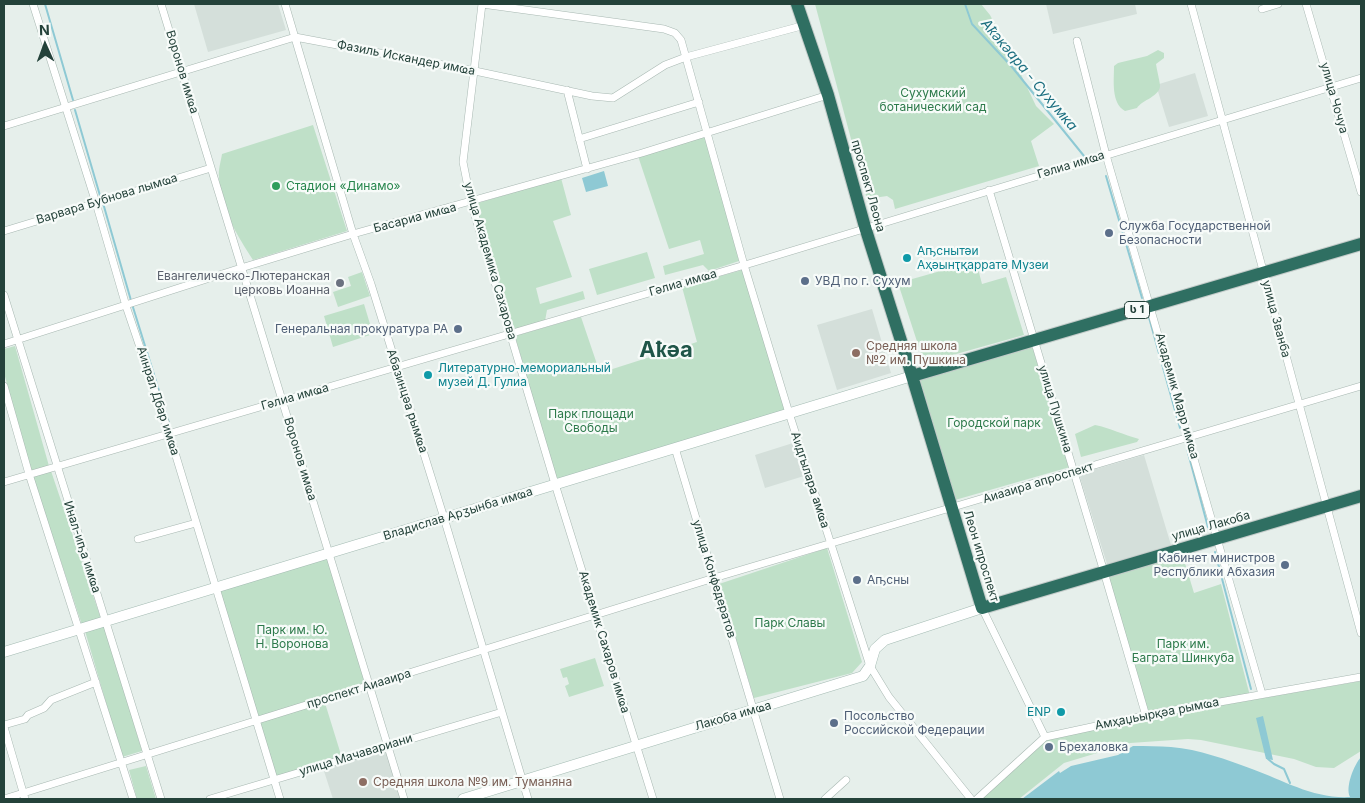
<!DOCTYPE html>
<meta charset="utf-8">
<style>
body{margin:0}
#map{position:relative;width:1365px;height:803px;overflow:hidden;background:#e6efeb;font-family:Inter,sans-serif}
canvas{display:block}
.frame{position:absolute;inset:0;border:5px solid #24423a;pointer-events:none}
.north{position:absolute;left:20px;top:20px;width:50px;height:50px;-webkit-text-stroke:4px #f7fbf9;paint-order:stroke;rotate:358deg;font-size:14px;font-weight:700;line-height:20px;text-align:center;color:#24423a}
.north::after{content:'';display:block;margin:auto;width:18px;height:22px;background:#24423a;clip-path:polygon(50% 0,100% 100%,50% 72%,0 100%)}
</style>
<div id="map">
<canvas width="1365" height="803"></canvas>
<div class="frame"></div>
<div class="north">N</div>
</div>
<script>
const g = document.querySelector('canvas').getContext('2d');
g.lineJoin = 'round';
function fillPath(path, color) { g.fillStyle = color; g.fill(path, 'evenodd'); }
function strokePath(path, color, width, dash) { g.strokeStyle = color; g.lineWidth = width; g.lineCap = dash ? 'butt' : 'round'; g.setLineDash(dash || []); g.stroke(path); }
function drawText(font, color, halo, rows, align = 'center') {
  g.font = font + ' Inter,"Noto Sans Georgian",sans-serif'; g.lineWidth = 4.5; g.setLineDash([]); g.textBaseline = 'middle'; g.strokeStyle = halo; g.fillStyle = color; for (const [text, x, y, turn = 0] of rows) {
    g.save(); g.translate(x, y); g.rotate((+turn || 0) * Math.PI / 180); g.textAlign = isNaN(turn) ? turn : align; if (halo) g.strokeText(text, 0, 0); g.fillText(text, 0, 0); g.restore();
  }
}
fillPath(new Path2D(`
 M 194,4 L 222,4 L 223,5 L 278,4 L 286,30 L 208,52 Z
 M 1046,4 L 1135,4 L 1137,14 L 1053,34 Z
 M 1195,73 L 1208,116 L 1169,127 L 1156,85 Z
 M 872,309 L 891,373 L 837,390 L 817,325 Z
 M 793,443 L 804,476 L 765,488 L 755,455 Z
 M 1144,455 L 1171,545 L 1107,564 L 1079,474 Z
 M 387,746 L 404,799 L 333,799 L 322,765 Z`), '#d4dfda');
fillPath(new Path2D(`
 M 815,4 L 981,4 L 990,15 L 1016,64 L 1036,106 L 1054,124 L 1031,141 L 1039,166 L 895,209 L 893,200 L 887,196 L 867,199 Z
 M 1158,50 L 1164,53 L 1164,58 L 1156,64 C 1157,71 1159,78 1160,85 C 1161,96 1142,100 1137,108 L 1125,111 C 1111,103 1114,81 1114,66 L 1118,63 L 1147,56 Z
 M 313,125 L 347,231 L 253,260 C 237,235 220,208 219,177 C 218,170 221,161 222,154 Z
 M 706,134 L 739,261 L 709,271 L 703,265 L 665,275 L 663,266 L 704,254 L 700,240 L 669,249 L 638,156 Z
 M 561,178 L 571,215 L 553,221 L 572,277 L 536,288 L 540,304 L 583,291 L 585,299 L 547,310 L 545,321 L 514,330 L 475,204 Z
 M 647,252 L 655,278 L 597,295 L 589,269 Z
 M 976,261 L 982,284 L 1006,277 L 1024,335 L 924,363 L 898,283 Z
 M 742,270 L 786,412 L 557,482 L 515,336 L 581,317 L 600,373 L 697,342 L 682,287 Z
 M 362,272 L 370,296 L 338,307 L 333,292 L 351,286 L 348,277 Z
 M 364,304 L 373,334 L 333,347 L 324,316 Z
 M 15,346 L 49,466 L 31,471 L 4,373 L 4,349 Z
 M 1032,346 L 1070,467 L 955,500 L 918,380 Z
 M 1095,425 C 1111,428 1123,435 1139,439 L 1137,442 L 1081,457 L 1075,434 Z
 M 51,471 L 101,619 L 82,625 L 33,477 Z
 M 827,548 L 862,662 L 852,673 L 754,698 L 719,584 Z
 M 1181,550 L 1194,593 L 1221,584 L 1250,696 L 1146,716 L 1104,572 Z
 M 328,553 L 369,686 L 256,721 L 215,588 Z
 M 105,625 L 142,751 L 122,757 L 85,631 Z
 M 595,658 L 604,686 L 569,697 L 565,686 L 569,684 L 567,677 L 563,678 L 560,669 Z
 M 1361,681 L 1361,751 L 1334,768 L 1316,767 L 1294,759 L 1201,740 L 1188,739 L 1130,743 L 1064,763 L 1019,799 L 980,799 L 1051,735 Z
 M 325,703 L 342,758 L 276,777 L 260,722 Z
 M 146,766 L 156,799 L 137,799 L 129,770 Z`), '#bfe0c8');
fillPath(new Path2D(`
 M 604,171 L 608,186 L 586,192 L 582,178 Z
 M 1263,716 L 1273,760 L 1266,759 L 1256,718 Z
 M 1133,746 C 1146,746 1159,746 1171,747 C 1199,749 1227,760 1252,769 C 1285,781 1314,799 1350,797 C 1345,787 1354,765 1361,757 L 1361,799 L 1022,799 L 1059,771 L 1060,773 L 1071,766 L 1118,755 Z`), '#8ec9d4');
strokePath(new Path2D(`
 M 45,4 L 73,100
 M 965,4 L 972,24 L 1012,67 L 1084,156
 M 75,110 L 101,199
 M 1106,176 L 1142,298
 M 103,203 L 132,304 L 170,426
 M 1148,314 L 1180,428
 M 1187,449 L 1209,531
 M 1215,552 L 1251,689
 M 1268,759 L 1274,764 L 1284,769 L 1290,783`), '#8ec9d4', 2);
const street = new Path2D(`
 M 33,4 L 96,203 L 126,306 L 169,433 L 280,799
 M 161,4 L 404,799
 M 285,4 L 353,234 L 371,284 L 444,518 L 528,799
 M 482,4 L 664,29 L 675,33 L 681,40 L 744,265 L 789,413 L 870,666 L 889,697 L 971,799
 M 482,4 L 463,162 L 471,202 L 555,484 L 653,799
 M 1191,4 L 1361,633
 M 1306,4 L 1361,192
 M 1262,9 L 1278,4
 M 1077,41 L 1106,155 L 1262,694
 M 567,90 L 587,169
 M 4,126 L 295,37 L 475,71 L 592,96 L 613,98 L 665,65 L 686,57 L 805,25
 M 579,139 L 699,102
 M 989,190 L 1104,572 L 1146,716
 M 4,231 L 211,168
 M 4,295 L 161,799
 M 4,344 L 241,268 L 353,234 L 642,153 L 828,95
 M 4,386 L 29,474 L 133,799
 M 675,448 L 780,799
 M 4,482 L 755,262 L 1361,78
 M 138,539 L 196,523
 M 982,608 L 1045,737
 M 4,725 L 25,719 L 28,715 L 44,708 L 51,700 L 96,682
 M 4,727 L 25,799
 M 4,799 L 714,578 L 1361,386
 M 210,799 L 502,712
 M 825,799 L 846,780
 M 977,799 L 1045,737 L 1152,714 L 1361,677`);
const secondary = new Path2D(`
 M 4,652 L 912,376
 M 463,799 L 863,676 L 870,666 L 875,649 L 885,640 L 982,608`);
const highway = new Path2D(`
 M 797,4 L 828,95 L 865,227 L 909,366 L 982,608 L 1361,496
 M 912,376 L 1361,244`);
strokePath(street, '#a8b8b2', 8);
strokePath(secondary, '#a4bbb3', 11);
strokePath(highway, '#c2cac8', 14);
strokePath(street, '#fff', 7);
strokePath(secondary, '#fff', 10);
strokePath(highway, '#2f6f62', 12);
for (const [x, y, r, color] of [
 [276,186,5,"#2e9e5b"],
 [1109,233,5,"#5c6f8a"],
 [907,258,5,"#0f9aa8"],
 [805,281,5,"#5c6f8a"],
 [340,283,5,"#6b7280"],
 [458,329,5,"#5c6f8a"],
 [856,353,5,"#8d6e63"],
 [428,375,5,"#0f9aa8"],
 [1285,565,5,"#5c6f8a"],
 [857,580,5,"#5c6f8a"],
 [1061,712,5,"#0f9aa8"],
 [834,723,5,"#5c6f8a"],
 [1049,747,5,"#5c6f8a"],
 [363,782,5,"#8d6e63"]
]) { const dot = new Path2D(); dot.arc(x, y, r, 0, 2 * Math.PI); g.fillStyle = color; g.fill(dot); strokePath(dot, '#f7fbf9', 2); }
for (const [x, y, w] of [
 [1137,310,25]
]) { const box = new Path2D(); box.roundRect(x - w / 2, y - 8.5, w, 17, 4); g.fillStyle = '#f7fbf9'; g.fill(box); strokePath(box, '#24423a', 1); }
drawText('bold 11px', '#24423a', null, [
 ["ს 1",1137,310]
]);
drawText('12px', '#24423a', '#f7fbf9', [
 ["Фазиль Искандер имҩа",406,58,11],
 ["Воронов имҩа",182,72,73],
 ["улица Чочуа",1334,98,74],
 ["Гәлиа имҩа",1071,165,-17],
 ["проспект Леона",868,186,74],
 ["Варвара Бубнова лымҩа",107,199,-17],
 ["Басариа имҩа",415,218,-15],
 ["улица Академика Сахарова",490,261,74],
 ["Гәлиа имҩа",683,283,-16],
 ["улица Званба",1276,319,75],
 ["Академик Марр имҩа",1177,396,74],
 ["Гәлиа имҩа",295,397,-16],
 ["Аинрал Дбар имҩа",158,401,72],
 ["Абазинцәа рымҩа",407,401,72],
 ["улица Пушкина",1055,409,73],
 ["Воронов имҩа",300,459,73],
 ["Аидгылара амҩа",810,480,72],
 ["Аиааира апроспект",1038,483,-17],
 ["Владислав Арӡынба имҩа",458,514,-17],
 ["улица Лакоба",1211,526,-16],
 ["Инал-иҧа имҩа",82,547,72],
 ["Леон ипроспект",981,556,73],
 ["улица Конфедератов",714,579,73],
 ["Академик Сахаров имҩа",604,642,73],
 ["проспект Аиааира",359,689,-17],
 ["Амҳаџьырқәа рымҩа",1157,714,-11],
 ["Лакоба имҩа",733,716,-16],
 ["улица Мачавариани",356,755,-17]
]);
drawText('12px', '#2d7a4b', '#f7fbf9', [
 ["Сухумский",933,93],
 ["ботанический сад",933,107],
 ["Парк площади",591,414],
 ["Свободы",591,428],
 ["Городской парк",994,423],
 ["Парк Славы",790,623],
 ["Парк им. Ю.",292,630],
 ["Н. Воронова",292,644],
 ["Парк им.",1183,644],
 ["Баграта Шинкуба",1183,658]
]);
drawText('12px', '#27864d', '#f7fbf9', [
 ["Cтадион «Динамо»",286,186]
], 'left');
drawText('12px', '#4e5e75', '#f7fbf9', [
 ["Служба Государственной",1119,226],
 ["Безопасности",1119,240],
 ["УВД по г. Сухум",815,281],
 ["Генеральная прокуратура РА",448,329,"right"],
 ["Кабинет министров",1275,558,"right"],
 ["Республики Абхазия",1275,572,"right"],
 ["Аҧсны",867,580],
 ["Посольство",844,716],
 ["Российской Федерации",844,730],
 ["Брехаловка",1059,747]
], 'left');
drawText('12px', '#0d838f', '#f7fbf9', [
 ["Аҧснытәи",917,251],
 ["Аҳәынҭқарратә Музеи",917,265],
 ["Литературно-мемориальный",438,368],
 ["музей Д. Гулиа",438,382],
 ["ENP",1051,712,"right"]
], 'left');
drawText('12px', '#5b616d', '#f7fbf9', [
 ["Евангелическо-Лютеранская",330,276],
 ["церковь Иоанна",330,290]
], 'right');
drawText('12px', '#785e54', '#f7fbf9', [
 ["Средняя школа",866,346],
 ["№2 им. Пушкина",866,360],
 ["Средняя школа №9 им. Туманяна",373,782]
], 'left');
drawText('italic 14px', '#1c6f80', '#f7fbf9', [
 ["Аҟәкәара - Сухумка",1029,75,50]
]);
drawText('bold 22px', '#1f5548', '#f7fbf9', [
 ["Аҟəа",666,350]
]);
</script>
